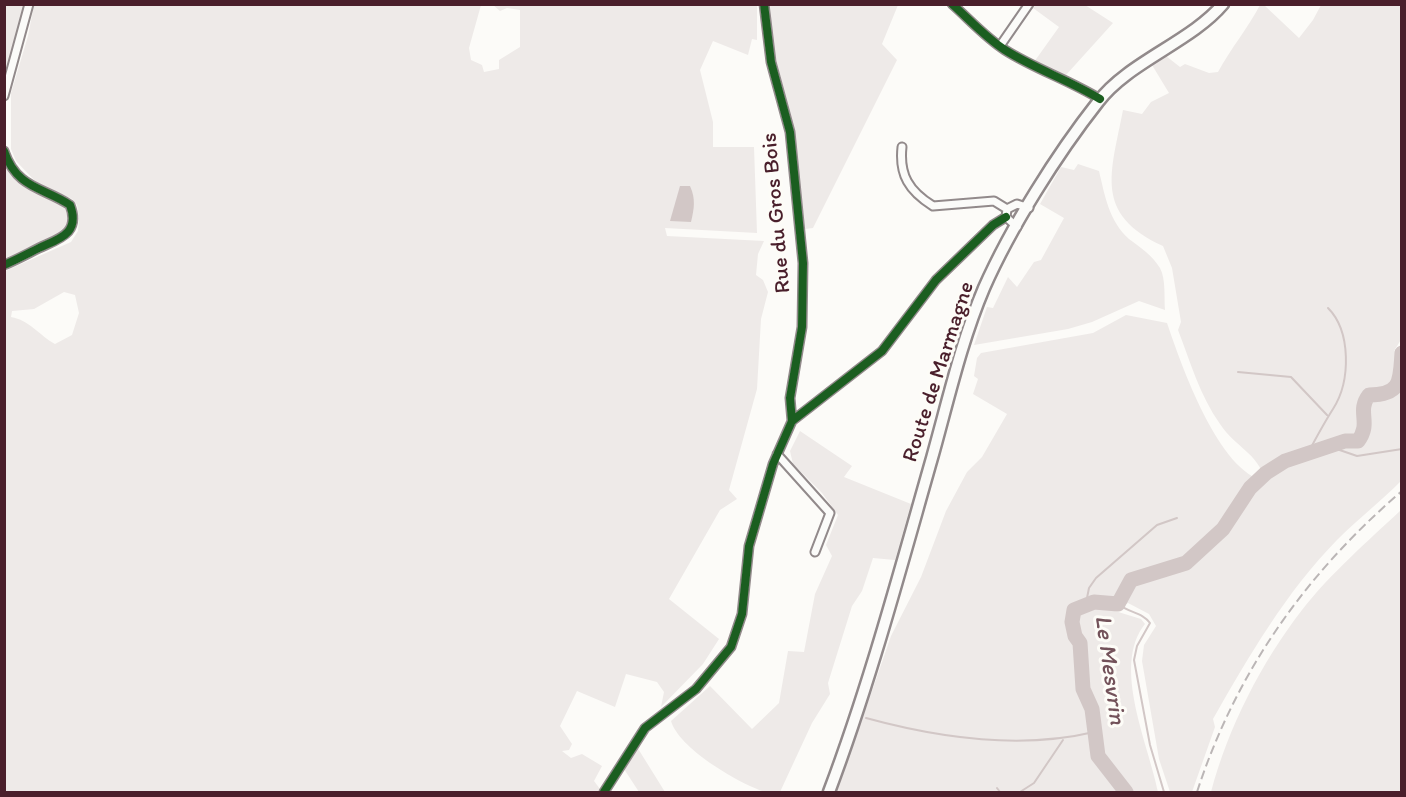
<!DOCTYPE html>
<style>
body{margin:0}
#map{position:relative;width:1406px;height:797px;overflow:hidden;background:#fcfbf8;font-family:Itim,sans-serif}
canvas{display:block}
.frame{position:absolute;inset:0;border:6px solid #4a1f2b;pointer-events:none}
</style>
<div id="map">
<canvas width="1406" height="797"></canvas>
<div class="frame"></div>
</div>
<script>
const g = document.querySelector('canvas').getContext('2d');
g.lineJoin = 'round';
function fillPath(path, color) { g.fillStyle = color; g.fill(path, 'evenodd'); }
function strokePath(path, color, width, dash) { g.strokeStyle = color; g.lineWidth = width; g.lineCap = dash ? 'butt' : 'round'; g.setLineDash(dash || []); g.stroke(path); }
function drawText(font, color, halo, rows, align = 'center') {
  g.font = font + ' Itim,sans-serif'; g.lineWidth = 6; g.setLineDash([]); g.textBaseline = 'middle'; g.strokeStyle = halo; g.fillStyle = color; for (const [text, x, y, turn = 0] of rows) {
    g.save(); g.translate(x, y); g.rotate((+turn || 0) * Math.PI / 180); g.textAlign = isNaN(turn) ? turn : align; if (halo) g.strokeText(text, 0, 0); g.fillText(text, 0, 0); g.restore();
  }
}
fillPath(new Path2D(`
 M 5,5 L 23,5 L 19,33 L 5,77 Z
 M 34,5 L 481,5 L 469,48 L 471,60 L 482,65 L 484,72 L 499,69 L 499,60 L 520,47 L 520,10 L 507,8 L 500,11 L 493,5 L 757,5 L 757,40 L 752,39 L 748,55 L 713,41 L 700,70 L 713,122 L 713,147 L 754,147 L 757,233 L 665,228 L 667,236 L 764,241 L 758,254 L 756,275 L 763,280 L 768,292 L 761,319 L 757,389 L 729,490 L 737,499 L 720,510 L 669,599 L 719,639 L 703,664 L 661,707 L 664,692 L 657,682 L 626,674 L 615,707 L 577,691 L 560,726 L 572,744 L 569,750 L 562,751 L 571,758 L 582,754 L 602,766 L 594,781 L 600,789 L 598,792 L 5,792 L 5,271 L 71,242 L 78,231 L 79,218 L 77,205 L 72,199 L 36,182 L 16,161 L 11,149 L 11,93 L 28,36 ZM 64,292 L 75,295 L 79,313 L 72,335 L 55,344 C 39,335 29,320 11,317 L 12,311 L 34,309 Z
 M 770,5 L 898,5 L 882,44 L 897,60 L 813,228 L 805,229 L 794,130 L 772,43 Z
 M 1035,5 L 1085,5 L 1113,23 L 1066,75 L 1034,62 L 1059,27 L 1033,8 Z
 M 1260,5 L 1264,5 L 1299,38 L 1313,20 L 1321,5 L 1401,5 L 1402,338 L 1394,351 L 1401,354 L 1401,481 C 1381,501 1358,519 1337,540 C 1286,592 1249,656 1213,719 L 1215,727 L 1192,792 L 1170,792 L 1159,759 L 1142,661 L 1144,645 L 1156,626 L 1149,614 L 1128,603 L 1115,611 L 1141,619 L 1145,624 C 1111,666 1149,745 1158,792 L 837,792 L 891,636 L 921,577 L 946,511 L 967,472 L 982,457 L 1007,414 L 973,394 L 978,379 L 974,376 L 977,358 L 981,353 L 1093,333 L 1126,315 L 1167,323 C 1181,364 1219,474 1266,481 C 1256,451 1237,449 1220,424 C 1200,396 1190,361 1178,330 L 1181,322 L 1172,268 L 1163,246 C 1093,214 1111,173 1123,110 L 1142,114 L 1151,102 L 1169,93 L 1152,65 L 1166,56 L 1180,67 L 1185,64 L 1209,73 L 1218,72 C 1231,48 1248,28 1260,5 Z
 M 5,163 L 26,186 L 69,208 L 71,216 L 65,232 L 5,261 Z
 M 1078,164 L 1099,171 C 1105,196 1109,221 1129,239 C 1141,248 1152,255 1160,268 C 1166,279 1164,298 1165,310 L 1139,301 L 1092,322 L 1068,329 L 974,345 L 987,307 L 993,308 L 1008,277 L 1017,287 L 1034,262 L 1041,260 L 1064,218 L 1040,204 L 1061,167 L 1074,170 Z
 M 800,431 L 852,466 L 844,477 L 911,504 L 895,560 L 873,558 L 862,591 L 852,606 L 828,683 L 830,694 L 812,723 L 780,792 C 774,793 767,794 762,791 C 735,781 679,748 671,721 L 710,686 L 752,729 L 779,703 L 788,651 L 804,652 L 815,594 L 832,556 L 826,545 L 838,515 L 822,493 L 793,464 L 790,451 Z
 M 1401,510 L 1401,792 L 1211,792 C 1228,728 1261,663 1302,610 C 1329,575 1369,540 1401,510 Z
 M 637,747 L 665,792 L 639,792 L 624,769 Z`), '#eeeae8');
fillPath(new Path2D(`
 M 680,186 L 690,186 C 696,199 694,209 691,222 L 670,221 Z`), '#d2c7c6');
strokePath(new Path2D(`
 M 1238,372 L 1291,377 L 1327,415
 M 1328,446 L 1357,456 L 1402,449
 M 1308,453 C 1316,438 1324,423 1333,409 C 1351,381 1351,331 1328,308
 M 1086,603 L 1089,588 L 1096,578 L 1157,525 L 1177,518
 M 1118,604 C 1129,613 1142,612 1150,623 L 1137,646 L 1134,660 L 1150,745 L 1164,792
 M 866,718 C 939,738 1019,750 1094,732
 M 997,788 L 1000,792
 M 1020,792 L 1034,783 L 1063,740`), '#d2c7c6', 2);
strokePath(new Path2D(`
 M 1126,792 L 1098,756 L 1092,709 L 1083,689 L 1080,643 L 1075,636 L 1072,622 L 1074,610 L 1094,602 L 1118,604 L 1131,580 L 1186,563 L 1223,529 L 1250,488 L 1266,473 L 1285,461 L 1345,441 L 1358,441 C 1372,422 1356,412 1369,395 C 1402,395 1400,380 1402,353`), '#d2c7c6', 15);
const street = new Path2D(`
 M 764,4 L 771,62 L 790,132 L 803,263 L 802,327 L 790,398 L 792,421
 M 952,4 C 969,19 986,38 1005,50 C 1035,69 1069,80 1100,99
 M 1000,46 L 1029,4
 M 4,96 L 29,4
 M 902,147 C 899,175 909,191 933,206 L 994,201 L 1007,209
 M 4,151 C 17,189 43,187 70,205 C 81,234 58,239 39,248 C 27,254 16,260 4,265
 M 1017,227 L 1006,217 L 1007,209 L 1017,204 L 1029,208
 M 777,454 L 830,513 L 815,552
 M 604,792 L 645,728 L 696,689 L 731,647 L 742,614 L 749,546 L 773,464 L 792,421 L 882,351 L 936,280 L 993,225 L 1006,217`);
const secondary = new Path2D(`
 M 829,792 C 870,683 900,570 932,458 C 948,401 961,342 984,288 C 1011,227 1057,154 1098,102 C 1128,62 1191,42 1223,4`);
strokePath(street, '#928a8b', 11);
strokePath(secondary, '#928a8b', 15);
strokePath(street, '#fbfbf9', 7);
strokePath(secondary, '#fbfbf9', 10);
strokePath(new Path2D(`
 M 1197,792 C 1236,672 1306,573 1402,491`), '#bbb6b6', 2, [9, 4.5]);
strokePath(new Path2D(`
 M 764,4 L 771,62 L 790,132 L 803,263 L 802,327 L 790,398 L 792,421
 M 952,4 C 969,19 986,38 1005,50 C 1035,69 1069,80 1100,99
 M 4,151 C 17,189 43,187 70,205 C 81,234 58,239 39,248 C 27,254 16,260 4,265
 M 604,792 L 645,728 L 696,689 L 731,647 L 742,614 L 749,546 L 773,464 L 792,421 L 882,351 L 936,280 L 993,225 L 1006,217`), '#1b5e20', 8);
drawText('22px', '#4a1f2b', '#fdfcf7', [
 ["Rue du Gros Bois",777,213,-95],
 ["Route de Marmagne",939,372,-72]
]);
drawText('italic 24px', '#73525a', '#fdfcf7', [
 ["Le Mesvrin",1109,670,82]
]);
</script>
